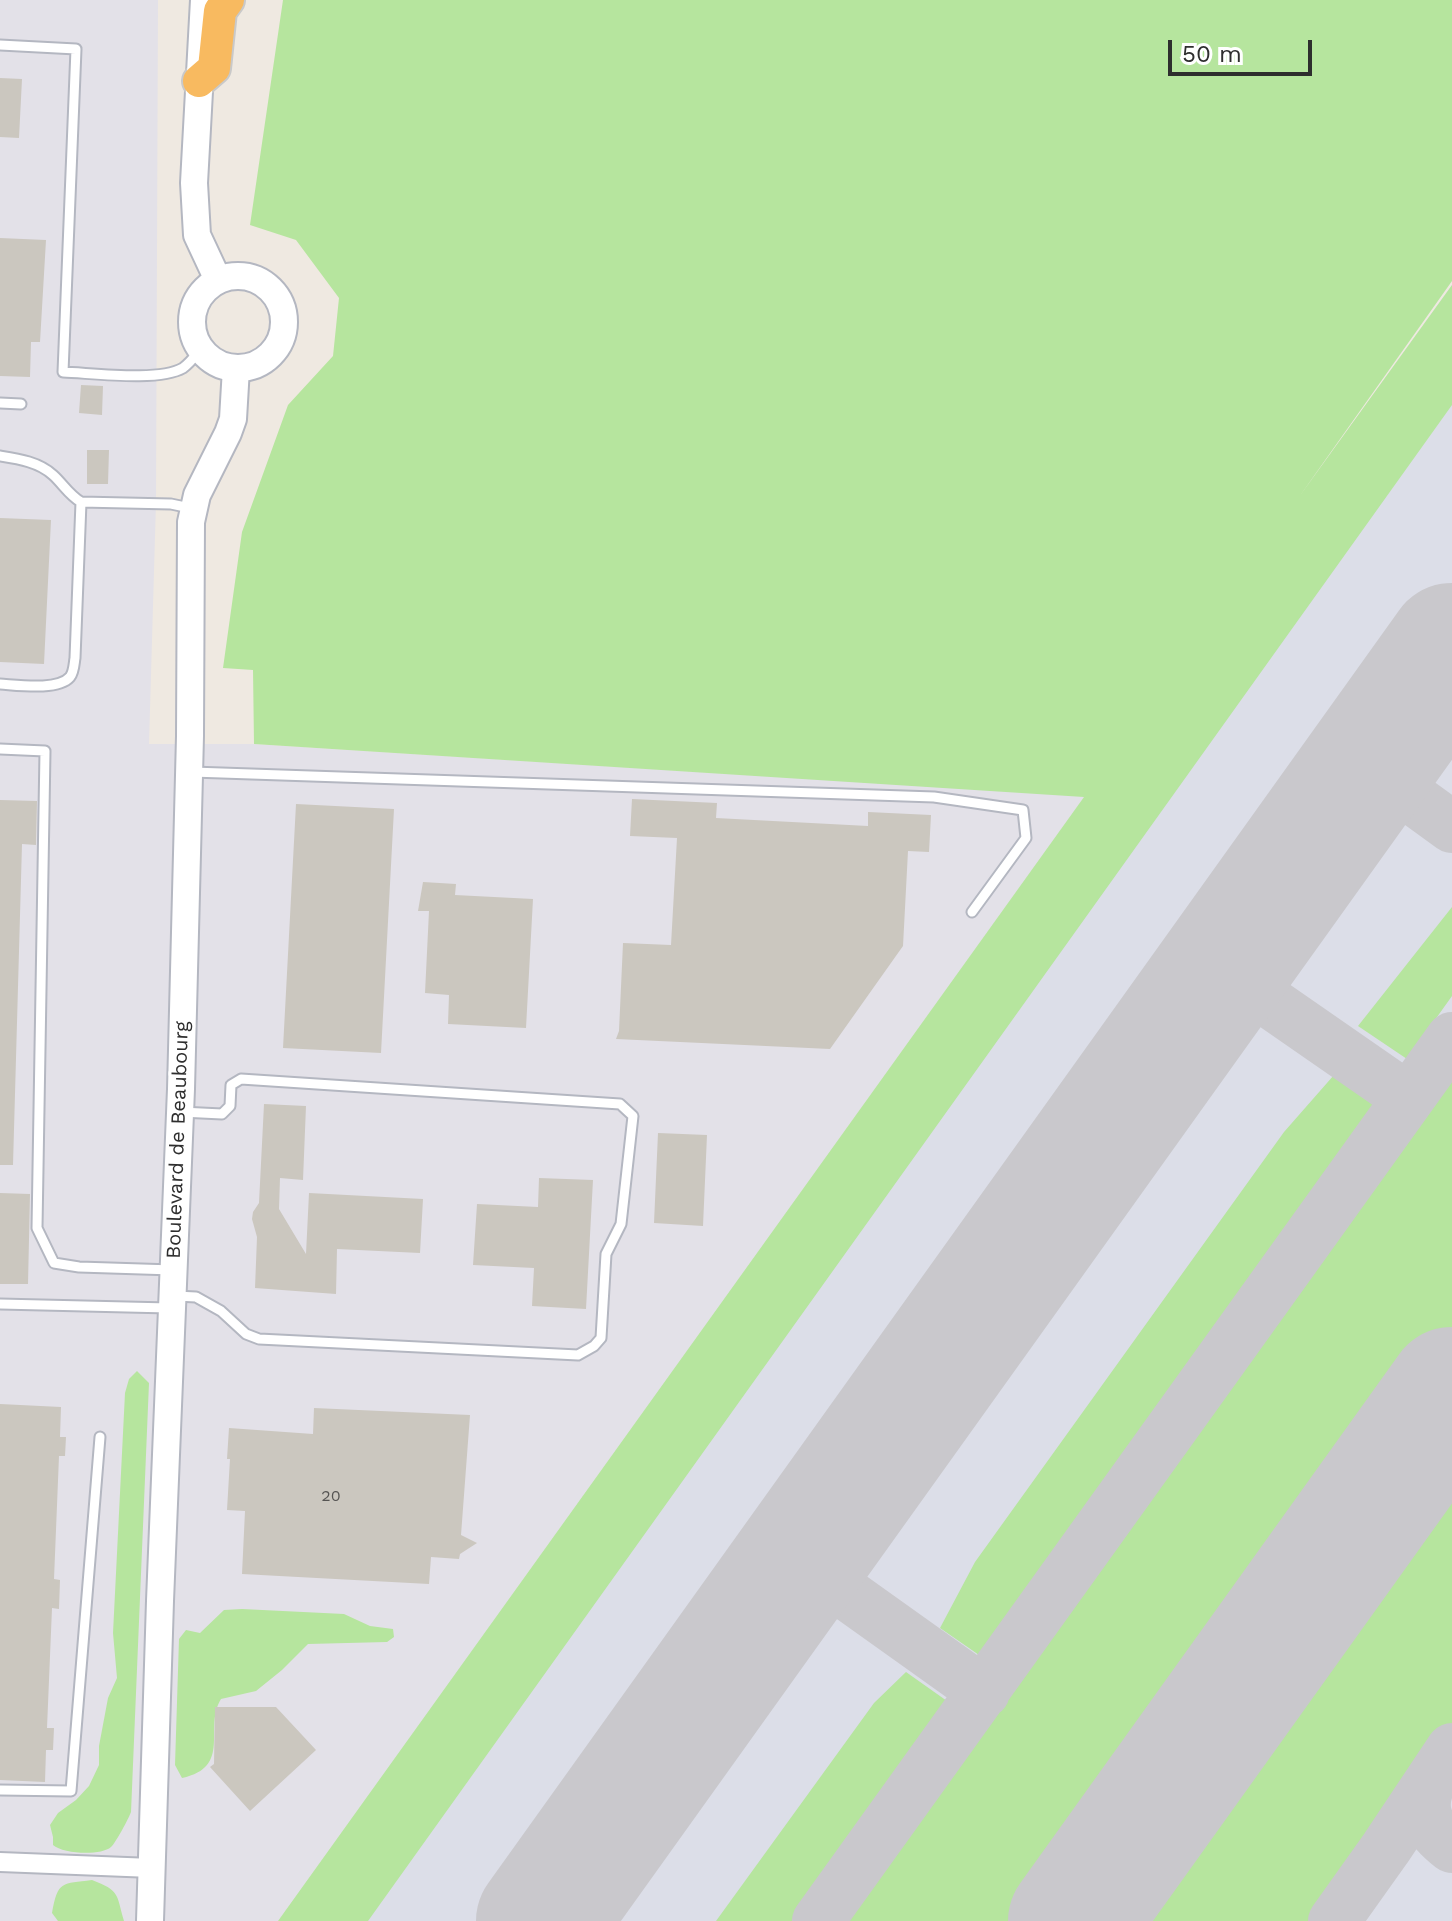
<!DOCTYPE html>
<style>
body{margin:0}
#map{position:relative;width:1452px;height:1921px;overflow:hidden;background:#efe9e1;font-family:"Work Sans",sans-serif}
canvas{display:block}
.scale{position:absolute;left:1168px;top:40px;width:144px;height:36px;box-sizing:border-box;border:4px solid #2e2e2e;border-top:0;padding-left:10px;font-size:24px;line-height:28px;white-space:nowrap;color:#2e2e2e;-webkit-text-stroke:6px #fff;paint-order:stroke}
</style>
<div id="map">
<canvas width="1452" height="1921"></canvas>
<div class="scale">50 m</div>
</div>
<script>
const g = document.querySelector('canvas').getContext('2d');
g.lineJoin = 'round';
function fillPath(path, color) { g.fillStyle = color; g.fill(path, 'evenodd'); }
function strokePath(path, color, width, dash) { g.strokeStyle = color; g.lineWidth = width; g.lineCap = dash ? 'butt' : 'round'; g.setLineDash(dash || []); g.stroke(path); }
function drawText(font, color, halo, rows, align = 'center') {
  g.font = font + ' "Work Sans",sans-serif'; g.lineWidth = 6; g.setLineDash([]); g.textBaseline = 'middle'; g.strokeStyle = halo; g.fillStyle = color; for (const [text, x, y, turn = 0] of rows) {
    g.save(); g.translate(x, y); g.rotate((+turn || 0) * Math.PI / 180); g.textAlign = isNaN(turn) ? turn : align; if (halo) g.strokeText(text, 0, 0); g.fillText(text, 0, 0); g.restore();
  }
}
fillPath(new Path2D(`
 M 0,0 L 158,0 L 156,502 L 149,744 L 254,744 L 1085,796 L 278,1921 L 0,1921 Z`), '#e3e1e8');
fillPath(new Path2D(`
 M 1452,285 L 1452,1921 L 278,1921 L 1085,796 Z`), '#dcdee8');
fillPath(new Path2D(`
 M 283,0 L 1452,0 L 1452,281 L 1299,497 L 1452,285 L 1452,405 L 368,1921 L 278,1921 L 1084,797 L 254,744 L 253,670 L 223,668 L 242,532 L 288,405 L 333,356 L 339,298 L 296,240 L 250,225 Z
 M 1452,907 L 1452,996 L 1407,1059 L 1358,1026 Z
 M 1452,1070 L 1452,1345 L 1040,1921 L 841,1921 Z
 M 1334,1075 L 1376,1103 L 979,1655 L 940,1628 L 975,1562 L 1284,1132 Z
 M 137,1371 L 149,1383 L 131,1812 C 129,1818 115,1844 111,1847 C 101,1856 63,1854 53,1845 L 53,1837 L 50,1825 L 58,1813 L 76,1800 L 89,1786 L 99,1765 L 99,1746 L 108,1698 L 117,1678 L 113,1633 L 125,1393 L 129,1379 Z
 M 1452,1442 L 1452,1729 L 1370,1854 L 1322,1921 L 1109,1921 Z
 M 242,1609 L 344,1614 L 370,1626 L 393,1629 L 394,1637 L 387,1642 L 308,1644 L 282,1670 L 256,1691 L 221,1699 C 203,1727 233,1767 182,1778 L 175,1765 L 179,1639 L 186,1630 L 200,1633 L 224,1610 Z
 M 906,1672 L 947,1701 L 792,1921 L 716,1921 L 874,1703 Z
 M 92,1880 C 120,1891 116,1893 124,1921 L 58,1921 L 52,1913 C 58,1880 62,1884 92,1880 Z`), '#b6e59e');
strokePath(new Path2D(`
 M 1368,766 L 1452,827
 M 1222,969 L 1408,1098
 M 799,1560 L 984,1692
 M 1429,1785 C 1418,1813 1429,1829 1452,1847
 M 818,1921 L 1452,1038
 M 1334,1921 L 1386,1848 L 1452,1749`), '#c9c8cc', 52);
strokePath(new Path2D(`
 M 541,1921 L 1452,648
 M 1073,1921 L 1452,1392`), '#c9c8cc', 130);
fillPath(new Path2D(`
 M 0,78 L 22,79 L 19,138 L 0,137 Z
 M 0,238 L 46,240 L 40,342 L 31,342 L 30,377 L 0,376 Z
 M 81,385 L 103,386 L 102,415 L 79,413 Z
 M 87,450 L 109,450 L 108,484 L 87,484 Z
 M 0,518 L 51,520 L 44,664 L 0,662 Z
 M 632,799 L 717,803 L 716,818 L 868,826 L 868,812 L 931,815 L 929,852 L 908,851 L 903,946 L 830,1049 L 616,1039 L 619,1031 L 623,943 L 671,945 L 677,838 L 630,836 Z
 M 0,800 L 37,801 L 36,845 L 22,844 L 13,1165 L 0,1165 Z
 M 296,804 L 394,809 L 381,1053 L 283,1048 Z
 M 423,882 L 456,884 L 455,895 L 533,899 L 526,1028 L 448,1024 L 449,995 L 425,993 L 429,911 L 418,911 Z
 M 264,1104 L 306,1106 L 303,1180 L 280,1178 L 279,1209 L 306,1254 L 309,1193 L 423,1199 L 420,1253 L 337,1249 L 336,1294 L 255,1288 L 257,1237 L 252,1219 L 253,1212 L 259,1203 Z
 M 658,1133 L 707,1135 L 703,1226 L 654,1223 Z
 M 539,1178 L 593,1180 L 586,1309 L 532,1306 L 534,1268 L 473,1265 L 477,1204 L 538,1207 Z
 M 0,1193 L 30,1194 L 28,1284 L 0,1284 Z
 M 0,1404 L 61,1407 L 60,1437 L 66,1437 L 65,1456 L 59,1456 L 54,1579 L 60,1580 L 59,1609 L 52,1608 L 47,1728 L 54,1728 L 53,1750 L 46,1750 L 45,1782 L 0,1780 Z
 M 314,1408 L 470,1415 L 461,1535 L 477,1543 L 460,1554 L 459,1559 L 431,1557 L 429,1584 L 242,1574 L 245,1511 L 227,1510 L 230,1459 L 227,1459 L 229,1428 L 313,1434 Z
 M 215,1707 L 276,1707 L 316,1750 L 250,1811 L 210,1767 L 214,1764 Z`), '#cbc7bf');
const service = new Path2D(`
 M 0,45 L 76,49 L 63,372 C 92,373 159,382 183,368 C 190,363 196,355 201,349
 M 0,403 L 21,404
 M 0,456 C 19,459 39,462 53,475 C 63,484 69,495 81,502 L 171,504 L 190,508
 M 0,684 C 17,685 58,691 70,677 C 74,672 74,664 75,658 L 81,502
 M 0,749 L 45,751 L 37,1228 L 54,1263 L 79,1267 L 173,1270
 M 192,772 L 934,797 L 1023,810 L 1026,838 L 972,912
 M 176,1296 L 196,1297 L 221,1311 L 246,1334 L 259,1339 L 578,1355 L 594,1346 L 601,1338 L 606,1254 L 621,1224 L 633,1116 L 620,1104 L 241,1079 L 231,1085 L 230,1106 L 222,1114 L 181,1112
 M 0,1304 L 169,1308
 M 0,1790 L 71,1791 L 100,1437`);
const minor = new Path2D(`
 M 0,1862 L 152,1868`);
const secondary = new Path2D(`
 M 204,0 L 194,183 L 197,235 L 218,280
 M192 322a46 46 0 1 1 92 0a46 46 0 1 1-92 0Z
 M 150,1921 L 160,1601 L 181,1089 L 190,736 L 191,522 L 197,495 L 228,433 L 233,419 L 236,368`);
const trunk = new Path2D(`
 M 199,81 L 214,68 L 220,11 L 228,0`);
strokePath(service, '#b4b7c1', 13);
strokePath(minor, '#b4b7c1', 22);
strokePath(secondary, '#b4b7c1', 30);
strokePath(trunk, '#c9c9c9', 36);
strokePath(service, '#fff', 9);
strokePath(minor, '#fff', 18);
strokePath(secondary, '#fff', 26);
strokePath(trunk, '#f8ba60', 32);
drawText('16px', '#555452', null, [
 ["20",331,1496]
]);
drawText('20px', '#2e2e2e', '#fff', [
 ["Boulevard de Beaubourg",178,1140,-88]
]);
</script>
